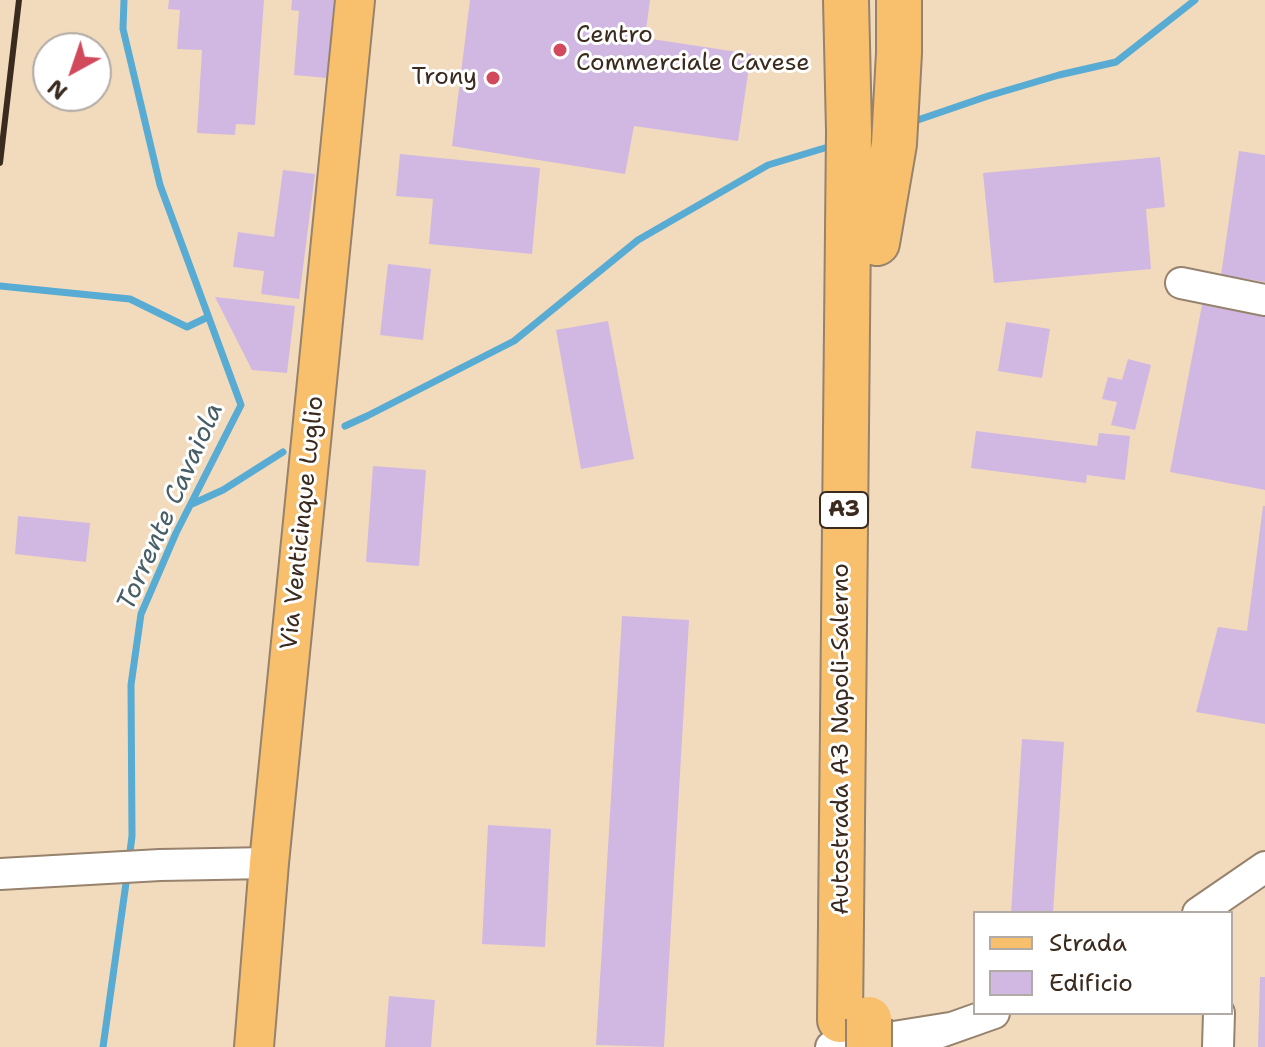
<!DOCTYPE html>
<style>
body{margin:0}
#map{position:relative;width:1265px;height:1047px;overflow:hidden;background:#f2dbbc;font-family:"Shantell Sans",sans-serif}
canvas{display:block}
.legend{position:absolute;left:973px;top:911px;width:260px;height:104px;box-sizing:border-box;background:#fff;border:2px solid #b1aaa5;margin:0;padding:10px 14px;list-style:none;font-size:24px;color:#3b2a1e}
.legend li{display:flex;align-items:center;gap:16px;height:40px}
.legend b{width:40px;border:2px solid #b1aaa5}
.north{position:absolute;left:32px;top:32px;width:80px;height:80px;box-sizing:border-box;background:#fff;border:2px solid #b1aaa5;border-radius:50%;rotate:220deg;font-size:22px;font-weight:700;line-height:32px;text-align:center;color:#3b2a1e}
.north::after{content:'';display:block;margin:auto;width:28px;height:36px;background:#d1495b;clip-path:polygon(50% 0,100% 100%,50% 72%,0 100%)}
</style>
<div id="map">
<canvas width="1265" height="1047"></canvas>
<ul class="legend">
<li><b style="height:10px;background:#f8bf6c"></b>Strada</li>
<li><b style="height:22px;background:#d1b8e2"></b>Edificio</li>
</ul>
<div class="north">N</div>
</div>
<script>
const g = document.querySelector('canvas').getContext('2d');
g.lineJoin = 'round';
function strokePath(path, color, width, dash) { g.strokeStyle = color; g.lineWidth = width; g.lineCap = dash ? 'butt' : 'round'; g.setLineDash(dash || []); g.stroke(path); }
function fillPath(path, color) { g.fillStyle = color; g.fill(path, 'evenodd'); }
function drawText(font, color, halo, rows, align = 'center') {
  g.font = font + ' "Shantell Sans",sans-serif'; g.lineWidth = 6; g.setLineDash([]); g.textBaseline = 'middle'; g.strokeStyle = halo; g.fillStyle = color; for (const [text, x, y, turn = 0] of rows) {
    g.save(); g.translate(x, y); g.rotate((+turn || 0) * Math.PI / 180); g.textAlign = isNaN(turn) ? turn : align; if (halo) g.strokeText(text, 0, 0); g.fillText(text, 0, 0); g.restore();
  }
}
strokePath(new Path2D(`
 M 124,0 L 123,29 L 160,185 L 241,405 L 176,533 L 141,614 L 131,685 L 132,836 L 129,860
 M 912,122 L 988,96 L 1059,75 L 1116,62 L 1195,0
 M 0,286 L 130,299 L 187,327 L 208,317
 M 345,426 L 367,416 L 514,341 L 638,240 L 768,165 L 828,147
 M 192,504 L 223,490 L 283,452
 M 103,1047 L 127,876`), '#58abd3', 7);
fillPath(new Path2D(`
 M 169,0 L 264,0 L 255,125 L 236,124 L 235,135 L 197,133 L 202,50 L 177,49 L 180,10 L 168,9 Z
 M 292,0 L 334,0 L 327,78 L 294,75 L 299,11 L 291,10 Z
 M 470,0 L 650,0 L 645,38 L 751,54 L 738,141 L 634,126 L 625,174 L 452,146 Z
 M 1239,151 L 1265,155 L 1265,282 L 1221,275 Z
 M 400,154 L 540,168 L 532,254 L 429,244 L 433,199 L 396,196 Z
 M 1160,157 L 1165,207 L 1146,209 L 1151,269 L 994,283 L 983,173 Z
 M 283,170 L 315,174 L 299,299 L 261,294 L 264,271 L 233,267 L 238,232 L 274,237 Z
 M 388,264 L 431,269 L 423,340 L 380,335 Z
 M 215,297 L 295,306 L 287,373 L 252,370 Z
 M 1203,300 L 1265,312 L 1265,490 L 1170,472 Z
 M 608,321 L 634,459 L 581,469 L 556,330 Z
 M 1006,322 L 1050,329 L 1042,378 L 998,371 Z
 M 1128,359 L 1151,365 L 1135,430 L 1111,425 L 1117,402 L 1102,399 L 1108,377 L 1122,380 Z
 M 976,431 L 1097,446 L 1099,433 L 1130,436 L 1125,480 L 1087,475 L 1086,483 L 971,468 Z
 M 373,466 L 426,470 L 419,566 L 366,562 Z
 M 1263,506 L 1265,506 L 1265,724 L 1196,712 L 1218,627 L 1247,631 Z
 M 18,516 L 90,523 L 86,562 L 15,554 Z
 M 622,616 L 689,620 L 664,1047 L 596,1045 Z
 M 1022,739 L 1064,742 L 1053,913 L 1011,913 Z
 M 488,825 L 551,829 L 545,947 L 482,944 Z
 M 1260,977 L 1265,977 L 1265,1047 L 1258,1047 Z
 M 389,996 L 435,1000 L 431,1047 L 385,1047 Z`), '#d1b8e2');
const minor = new Path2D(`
 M 1181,283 L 1265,300
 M 0,874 L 160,865 L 269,863
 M 1198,913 L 1265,867
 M 932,1035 L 994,1013
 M 831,1047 L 950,1028
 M 1218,1047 L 1219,1013`);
const major = new Path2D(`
 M 254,1047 L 269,863 L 355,0`);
const highway = new Path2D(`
 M 877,243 L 894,144 L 899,53 L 899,0
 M 840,1020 L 849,131 L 846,0`);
strokePath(minor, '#96826d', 34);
strokePath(major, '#96826d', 42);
strokePath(highway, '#96826d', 48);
strokePath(minor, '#fff', 30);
strokePath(major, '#f8bf6c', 38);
strokePath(highway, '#f8bf6c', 44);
strokePath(new Path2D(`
 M 0,163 L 19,0`), '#3b2a1e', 6);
const highwayBridge = new Path2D(`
 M 869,1047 L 869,1019`);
strokePath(highwayBridge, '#96826d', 48, []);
strokePath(highwayBridge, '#f8bf6c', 44);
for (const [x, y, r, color] of [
 [560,50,8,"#d1495b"],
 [493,78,8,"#d1495b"]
]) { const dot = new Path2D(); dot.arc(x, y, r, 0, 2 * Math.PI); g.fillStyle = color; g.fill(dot); strokePath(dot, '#fff', 3); }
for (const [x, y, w] of [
 [844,510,48]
]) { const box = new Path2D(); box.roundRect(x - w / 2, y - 18, w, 36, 6); g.fillStyle = '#fff'; g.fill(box); strokePath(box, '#3b2a1e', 2); }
drawText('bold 22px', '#3b2a1e', null, [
 ["A3",844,510]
]);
drawText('24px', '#3b2a1e', '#fff', [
 ["Centro",576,36],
 ["Commerciale Cavese",576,64],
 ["Trony",477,78,"right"]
], 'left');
drawText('24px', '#3b2a1e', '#fff', [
 ["Via Venticinque Luglio",303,523,-84],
 ["Autostrada A3 Napoli-Salerno",842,739,-90]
]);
drawText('italic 26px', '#475e66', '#fff', [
 ["Torrente Cavaiola",171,507,-66]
]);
</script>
